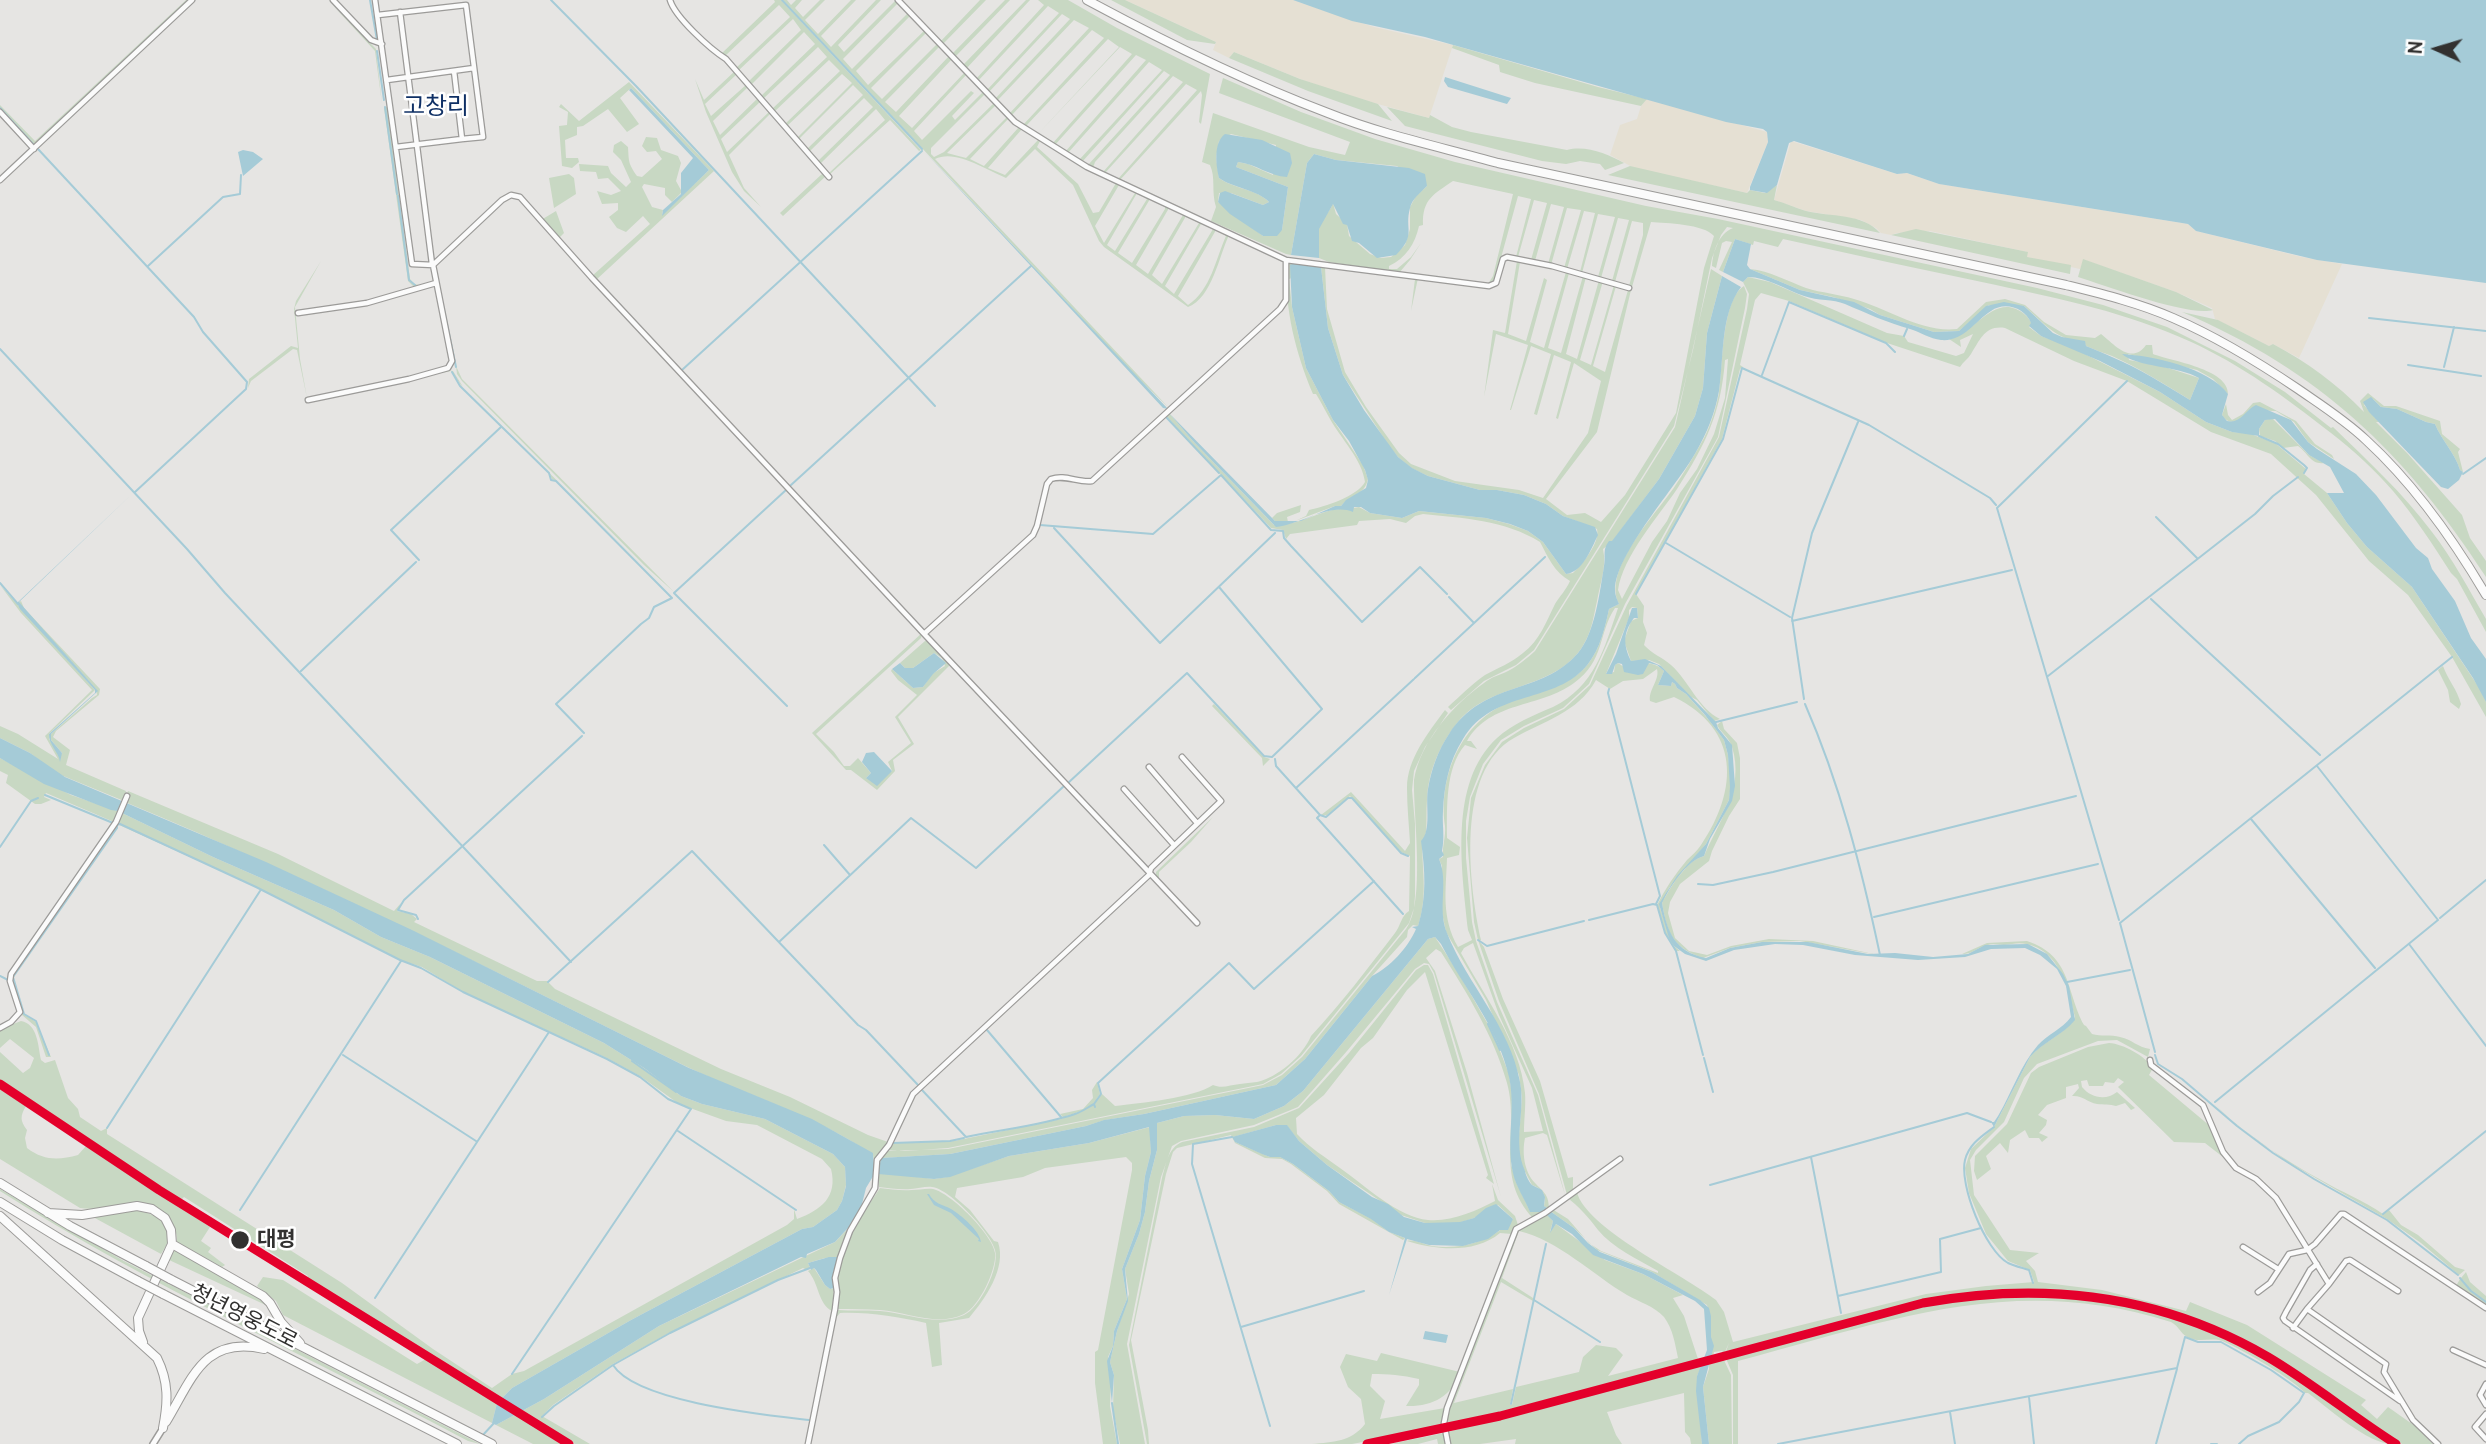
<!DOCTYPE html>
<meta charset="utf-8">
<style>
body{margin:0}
#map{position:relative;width:2486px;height:1444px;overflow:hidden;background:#e6e5e3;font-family:Cabin,sans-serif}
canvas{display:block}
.north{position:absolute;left:2402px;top:14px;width:70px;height:70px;-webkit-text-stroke:5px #fff;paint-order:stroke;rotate:274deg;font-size:19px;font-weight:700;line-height:28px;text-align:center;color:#323130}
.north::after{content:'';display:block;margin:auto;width:24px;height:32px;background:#323130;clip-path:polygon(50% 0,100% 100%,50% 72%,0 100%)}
</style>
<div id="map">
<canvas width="2486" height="1444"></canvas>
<div class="north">N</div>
</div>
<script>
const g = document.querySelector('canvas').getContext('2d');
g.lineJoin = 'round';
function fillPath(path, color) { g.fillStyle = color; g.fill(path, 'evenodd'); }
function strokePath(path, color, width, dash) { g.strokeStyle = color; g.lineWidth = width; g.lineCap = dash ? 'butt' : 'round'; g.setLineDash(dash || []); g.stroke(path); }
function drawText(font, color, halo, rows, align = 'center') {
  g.font = font + ' Cabin,"Noto Sans KR",sans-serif'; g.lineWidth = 5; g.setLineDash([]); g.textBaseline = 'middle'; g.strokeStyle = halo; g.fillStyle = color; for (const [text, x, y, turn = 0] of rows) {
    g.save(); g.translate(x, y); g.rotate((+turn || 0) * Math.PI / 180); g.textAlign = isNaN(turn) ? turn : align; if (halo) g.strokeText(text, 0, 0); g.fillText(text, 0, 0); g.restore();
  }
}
fillPath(new Path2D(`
 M 1125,0 L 1293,0 L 1374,27 L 1453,45 L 1429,118 L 1345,95 L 1300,79 L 1234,52 L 1229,58 L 1213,50 L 1216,42 Z
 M 1647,99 L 1767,132 L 1768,142 L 1747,193 L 1634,168 L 1610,155 L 1620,125 L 1637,119 L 1641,106 Z
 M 1791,141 L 1897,174 L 1907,173 L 1939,184 L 2182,223 L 2188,224 L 2196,231 L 2302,257 L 2342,264 L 2299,358 L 2273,344 L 2269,346 L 2215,319 L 2212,308 L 2176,292 L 2084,260 L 2080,269 L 2026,257 L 2027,252 L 1930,231 L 1897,233 L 1891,235 L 1881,233 L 1876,228 L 1861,220 L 1806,211 L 1774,200 Z`), '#e5e0d3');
fillPath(new Path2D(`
 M 186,0 L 189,0 L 35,145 L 0,107 L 0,105 L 35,141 Z
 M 328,0 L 376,49 L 382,104 L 375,51 Z
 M 774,0 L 781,0 L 921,150 L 919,151 L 890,120 L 829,175 L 828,174 L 885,120 L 876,109 L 820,164 L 818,161 L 873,107 L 864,98 L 809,152 L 807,149 L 863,95 L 853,85 L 798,140 L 797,138 L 852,83 L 842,74 L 787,126 L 785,124 L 840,71 L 829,60 L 774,112 L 772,109 L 827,57 L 818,47 L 763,99 L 761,96 L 815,44 L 804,32 L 751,85 L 748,82 L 801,30 L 793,19 L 738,71 L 736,68 L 790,17 L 779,5 L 725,56 L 721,54 L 775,2 Z
 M 783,0 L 787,0 L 791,5 L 796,0 L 802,0 L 795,8 L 803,17 L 820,0 L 825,0 L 805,20 L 818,34 L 851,0 L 856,0 L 821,36 L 831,47 L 876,0 L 881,0 L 838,45 L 844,52 L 896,0 L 898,3 L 843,59 L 852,69 L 908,13 L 911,15 L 856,71 L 868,85 L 925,30 L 927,32 L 871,88 L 882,99 L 937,44 L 940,46 L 885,102 L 896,112 L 949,56 L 952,59 L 899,116 L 912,128 L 965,72 L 967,74 L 914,131 L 922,140 L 971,91 L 974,93 L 952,116 L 955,120 L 983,92 L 985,94 L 931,148 L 931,154 L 934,157 L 944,152 L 994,103 L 996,105 L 947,153 L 966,158 L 1007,117 L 1009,118 L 970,159 L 984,166 L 1019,127 L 1022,129 L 988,168 L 1005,175 L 1038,140 L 1040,141 L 1037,147 L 1078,184 L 1093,213 L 1099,212 L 1116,183 L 1113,180 L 1229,235 C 1219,256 1212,298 1188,307 L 1104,247 L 1099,241 L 1073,185 L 1035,149 L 1006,178 C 986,170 956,149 935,159 L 1169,408 L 1134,374 ZM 1119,185 L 1135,193 L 1104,243 L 1095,226 ZM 1137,193 L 1147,199 L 1115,251 L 1107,245 ZM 1150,199 L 1165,206 L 1165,209 L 1132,263 L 1118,253 ZM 1169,208 L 1183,215 L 1148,274 L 1136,265 ZM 1186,216 L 1199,223 L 1162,284 L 1152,275 ZM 1201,224 L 1213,229 L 1174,294 L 1165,286 ZM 1216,230 L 1226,236 C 1216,258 1211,290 1188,305 L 1178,296 Z
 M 980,0 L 986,0 L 943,44 L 940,42 Z
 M 1005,0 L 1010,0 L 955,57 L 952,54 Z
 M 1026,0 L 1030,0 L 966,69 L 963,65 Z
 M 1038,0 L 1068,0 L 1117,28 L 1210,74 L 1201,124 L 1199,122 L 1202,95 L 1201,91 L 1120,180 L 1118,179 L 1197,90 L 1186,84 L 1105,173 L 1103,172 L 1183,82 L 1173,76 L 1095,162 L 1093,168 L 1088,165 L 1170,75 L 1164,71 L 1082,162 L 1079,160 L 1162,70 L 1149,62 L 1067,154 L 1065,152 L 1146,60 L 1136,55 L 1054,146 L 1052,144 L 1132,54 L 1120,47 L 1037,135 L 1119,47 L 1108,39 L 1025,127 L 1023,125 L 1104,38 L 1092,30 L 1011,116 L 1009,114 L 1089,28 L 1074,20 L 997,101 L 995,99 L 1070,19 L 1062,14 L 989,92 L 987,90 L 1059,13 L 1048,6 L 978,81 L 976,79 L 1044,5 Z
 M 1111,0 L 1125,0 L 1216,42 L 1215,44 L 1187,40 Z
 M 1453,45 L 1598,87 L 1647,99 L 1641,106 L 1535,83 L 1500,72 L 1499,65 L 1452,48 Z
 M 1234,52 L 1300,79 L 1378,104 L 1392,121 L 1308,91 L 1229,58 Z
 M 735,71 L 737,74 L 705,104 L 711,116 L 746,85 L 748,87 L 713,121 L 720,135 L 758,98 L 761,101 L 721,139 L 727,152 L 770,111 L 771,113 L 729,155 L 744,188 L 761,207 L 744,191 L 732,172 L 706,112 L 695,79 L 704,100 Z
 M 1223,78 L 1301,112 L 1375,139 L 1455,162 L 1646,206 L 1718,219 L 2037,288 L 2103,305 L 2167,327 L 2235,361 L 2285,392 L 2331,428 L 2333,427 C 2368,461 2403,493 2432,532 C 2453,559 2469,590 2486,619 L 2486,632 L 2457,579 L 2451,573 C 2433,545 2415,517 2393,491 C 2375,470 2353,450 2331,433 C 2286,398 2242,365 2189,341 C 2128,313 2061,299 1996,285 C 1925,270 1854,255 1783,239 L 1778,247 L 1754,241 L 1753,245 L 1735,239 L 1723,272 L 1719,270 L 1732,242 L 1726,241 L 1722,243 L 1716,268 L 1712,266 C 1713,252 1718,234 1733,228 L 1727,227 L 1721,235 L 1712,258 L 1693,350 L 1674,426 L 1534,650 L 1516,665 L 1484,681 L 1451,710 L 1448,707 C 1460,696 1472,684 1485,675 C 1498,668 1511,663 1523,653 C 1540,640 1546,622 1555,604 C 1560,596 1566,590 1570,581 C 1554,572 1548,557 1540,542 C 1505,520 1462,518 1423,514 L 1415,516 L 1406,523 L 1390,519 L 1359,521 L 1357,525 L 1290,534 L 1286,539 L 1283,530 L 1271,528 L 1166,416 L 1169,413 L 1192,440 L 1274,525 C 1294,525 1307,518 1325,512 C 1336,508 1348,509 1359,507 L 1370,513 L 1402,518 L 1419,511 L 1486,518 L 1509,524 L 1528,531 L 1543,542 L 1566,574 L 1573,573 C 1583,563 1600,543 1597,529 L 1563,516 L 1546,504 L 1524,495 L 1497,490 L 1480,490 L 1428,476 L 1411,468 L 1398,457 L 1389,446 L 1343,375 L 1328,328 L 1321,267 L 1289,279 L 1292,307 L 1306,368 L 1333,420 L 1363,465 L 1368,479 C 1365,495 1350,495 1341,506 L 1335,506 L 1295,521 L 1306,516 L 1309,510 C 1324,507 1358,496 1365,482 C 1362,459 1341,439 1330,419 C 1325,410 1321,402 1316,394 L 1313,394 C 1296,354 1284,308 1287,265 L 1290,263 L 1418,278 L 1411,311 L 1415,279 L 1325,267 L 1327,309 L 1345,372 L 1366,407 L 1399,453 L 1411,464 L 1455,481 L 1519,490 L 1543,498 L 1588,433 L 1601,381 L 1574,363 L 1558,419 L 1556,418 L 1571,362 L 1554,355 L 1537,415 L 1534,414 L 1551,354 L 1531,346 L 1511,410 L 1510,410 L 1528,345 L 1496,334 L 1484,397 L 1493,330 L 1505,333 L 1517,261 L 1520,262 L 1508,334 L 1526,341 L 1544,278 L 1547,280 L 1530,342 L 1544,348 L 1566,272 L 1569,273 L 1548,348 L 1561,353 L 1583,276 L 1586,277 L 1566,354 L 1577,359 L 1599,280 L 1603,281 L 1580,360 L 1591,365 L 1614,285 L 1616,286 L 1593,366 L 1605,372 L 1628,290 L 1631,290 L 1597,432 L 1546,499 L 1567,515 L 1585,513 L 1601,522 L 1625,495 L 1676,413 L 1704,268 L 1714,236 C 1704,224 1666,223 1651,222 L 1632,287 L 1629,286 L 1643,235 L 1643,223 L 1632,221 L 1615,282 L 1612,281 L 1629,220 L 1618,218 L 1601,278 L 1598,277 L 1615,217 L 1598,214 L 1582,273 L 1580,272 L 1595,213 L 1584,211 L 1567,269 L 1564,268 L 1581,210 L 1567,208 L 1551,265 L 1548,264 L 1564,207 L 1551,204 L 1535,261 L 1531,260 L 1547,203 L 1534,200 L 1518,257 L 1516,257 L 1531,199 L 1518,196 L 1496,276 L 1493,282 L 1488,284 L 1493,276 L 1513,194 L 1453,181 C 1434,194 1422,199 1423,225 L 1419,226 C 1415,244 1406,258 1389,266 L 1389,269 L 1397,269 L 1411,257 L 1421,243 L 1410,260 L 1399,273 L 1329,262 L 1319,258 C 1320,248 1315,231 1320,222 C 1325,214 1328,215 1333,203 L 1336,214 L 1347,224 L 1349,236 L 1370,254 L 1381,258 L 1391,257 L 1405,245 L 1410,229 L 1410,207 L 1416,196 L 1427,186 L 1397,166 L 1336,160 L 1314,154 L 1307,163 L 1291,255 L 1286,254 L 1211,221 L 1216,207 C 1211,191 1216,178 1210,165 L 1202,162 L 1213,113 L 1309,147 L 1345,155 L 1350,142 L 1219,93 ZM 1231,134 L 1276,145 L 1273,175 L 1248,164 L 1238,162 L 1236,167 L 1288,187 L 1282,230 L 1263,236 L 1218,202 L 1219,193 L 1231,193 L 1263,205 L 1269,202 C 1257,189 1234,189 1219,178 L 1216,157 L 1219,141 Z
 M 629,82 L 714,171 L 596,280 L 592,276 L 650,224 L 643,216 L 626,232 L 617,228 L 609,217 L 618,210 L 618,203 L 602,204 L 597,191 L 611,195 L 621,191 L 608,178 L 598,179 L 596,172 L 580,171 L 579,164 L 608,166 L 611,173 L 626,187 L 631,182 L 621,160 L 613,152 L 614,145 L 621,141 L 628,147 C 629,162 628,163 637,176 L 642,177 L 662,159 L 656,151 L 647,152 L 642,146 L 646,137 L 657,138 L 661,150 L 678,156 L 681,163 L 676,181 L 682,192 L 672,202 L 665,195 L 665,188 L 644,184 L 642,187 L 652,207 L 663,210 L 662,215 L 709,170 L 631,88 L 620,98 L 639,124 L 627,132 L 608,109 L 583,126 L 577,127 L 577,135 L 565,140 L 566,158 L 578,158 L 579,162 L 572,168 L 562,166 L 559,126 L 567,125 L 568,112 L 559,107 L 561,104 L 579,121 Z
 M 387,107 L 410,279 L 414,284 L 425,286 L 415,288 L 408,281 L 384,108 Z
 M 1387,107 L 1429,118 L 1430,115 L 1452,127 L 1471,132 L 1567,150 C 1586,145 1608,154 1624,163 L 1605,170 L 1600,164 L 1580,161 L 1566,164 L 1542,161 L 1405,126 Z
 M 1630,166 L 1747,193 L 1750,190 L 1765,193 L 1777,185 L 1774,200 C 1785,203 1796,208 1806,211 C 1830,217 1863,213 1880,233 L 1608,175 Z
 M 823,173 L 826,176 L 783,216 L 780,213 Z
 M 569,174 L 574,178 L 576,194 L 554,208 L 549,178 Z
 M 556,211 L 564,233 L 558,239 L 541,220 Z
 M 1916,229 L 2028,252 L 2027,257 L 2071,265 L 2070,274 L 1891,235 Z
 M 2083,259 L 2176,292 L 2213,310 C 2189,317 2107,286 2078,277 Z
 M 321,261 L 295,307 L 300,359 L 307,398 L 297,350 L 293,349 L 251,381 L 248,388 L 249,379 L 291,346 L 298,348 L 294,309 L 296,301 Z
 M 1711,269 L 1722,276 L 1707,333 L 1703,388 L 1695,416 L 1659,479 L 1612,542 L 1603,549 C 1607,566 1600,584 1597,601 C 1594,614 1592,630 1585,642 C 1560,691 1491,681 1458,722 C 1440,744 1428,772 1427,800 C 1426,811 1427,822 1426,832 C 1425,837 1422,842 1422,847 C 1423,875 1427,899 1418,926 L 1413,925 L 1408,930 L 1407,937 L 1372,976 L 1305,1059 L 1276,1085 L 1144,1114 L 1105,1120 L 1086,1126 L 950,1154 L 882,1158 L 878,1169 L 879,1160 L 885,1151 L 948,1149 L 1263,1085 L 1282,1075 L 1302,1057 L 1406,929 C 1426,903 1413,814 1414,780 C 1420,742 1453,705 1484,683 C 1491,677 1500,675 1508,671 C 1518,666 1527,658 1535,651 L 1675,427 Z
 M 1750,269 C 1770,271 1787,281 1806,288 C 1822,293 1838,294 1854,299 C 1887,308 1921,333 1957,329 L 1986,302 L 2005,299 L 2025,305 L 2044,322 L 2066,335 L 2095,338 L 2101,334 C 2113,343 2131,366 2146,345 L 2152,345 L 2153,354 C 2171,361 2229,369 2228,394 L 2213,379 L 2197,370 L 2128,354 L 2129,360 L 2162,366 L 2199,378 L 2190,400 C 2166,385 2139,368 2112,356 C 2104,353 2095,350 2086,346 L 2084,341 C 2057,342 2043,322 2024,306 L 1989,305 L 1959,331 L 1934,332 L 1880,315 L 1870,309 L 1833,297 L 1800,290 Z
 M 1748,277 L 1770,282 L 1887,333 L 1904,336 L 1908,342 L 1956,356 L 1964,353 L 1973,334 L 1960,340 L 1961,347 L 1949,339 C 1973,333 1992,298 2016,309 C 2023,312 2028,316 2032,324 L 2029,327 L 2041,336 L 2071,347 L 2160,392 L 2206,422 L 2232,432 L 2248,433 L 2275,443 L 2306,469 L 2304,474 L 2327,493 L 2347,523 L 2367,547 L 2412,587 L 2482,692 L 2486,702 L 2486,717 L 2452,657 L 2408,595 L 2369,561 L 2316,495 L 2271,454 L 2211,432 L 2127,381 L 2074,361 L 2005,328 C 1985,325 1980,340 1971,354 C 1968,359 1963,362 1960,367 L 1887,343 L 1789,301 L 1761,293 L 1755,300 L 1740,365 L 1743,367 L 1740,369 L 1722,439 L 1636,594 L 1644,606 L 1643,622 L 1647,633 L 1644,645 C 1652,654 1662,657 1671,665 C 1689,681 1698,708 1720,719 L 1714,721 L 1697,700 L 1689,696 L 1659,664 L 1649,660 L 1631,661 L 1624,641 L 1631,621 L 1638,618 L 1637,608 L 1632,607 L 1629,610 L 1629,618 L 1606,674 L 1614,672 L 1615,665 L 1618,663 L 1624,667 C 1639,664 1652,659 1664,671 L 1658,685 L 1671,686 L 1672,682 L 1675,684 L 1677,688 L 1686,694 L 1709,720 L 1724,740 L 1728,755 L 1731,783 L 1729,800 L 1706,844 L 1669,888 L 1660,908 L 1674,946 L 1680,951 L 1676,951 L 1665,933 L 1657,905 C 1665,889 1675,874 1687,860 C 1692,855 1697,851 1701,845 C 1739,789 1740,729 1674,697 L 1656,703 L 1650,701 C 1648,690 1660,680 1657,669 L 1643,679 L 1623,681 L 1610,689 L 1596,680 C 1578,713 1543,721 1514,738 C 1455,771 1469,885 1481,940 L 1479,941 L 1484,947 L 1503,999 L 1540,1081 L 1568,1178 L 1573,1177 L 1573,1189 L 1567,1195 L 1539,1094 L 1499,1001 L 1478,940 L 1474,922 L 1467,838 L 1471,798 L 1485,765 L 1502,742 L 1524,728 L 1564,709 L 1590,685 L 1627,605 L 1719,437 L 1747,309 L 1749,294 L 1743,282 Z
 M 1744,286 L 1747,294 L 1745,308 L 1718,437 L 1625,604 L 1589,684 L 1563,708 L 1524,726 L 1501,740 L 1483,764 L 1470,797 L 1466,821 L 1466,858 L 1472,922 L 1476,941 L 1497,1002 L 1538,1095 L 1563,1187 L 1565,1195 L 1547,1135 L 1543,1133 L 1525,1138 C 1522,1152 1524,1172 1535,1183 C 1543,1192 1548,1193 1549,1207 L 1547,1208 L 1544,1206 C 1547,1194 1542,1189 1532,1185 L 1520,1162 L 1518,1147 L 1522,1098 L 1519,1075 L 1486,1000 L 1446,932 L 1442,913 L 1442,866 L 1439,859 L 1443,857 C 1442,846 1446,837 1445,826 C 1438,773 1463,717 1517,699 C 1543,690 1570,686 1588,664 C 1600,649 1605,628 1609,609 L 1619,604 C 1602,570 1654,516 1673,489 C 1684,473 1694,456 1704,438 C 1711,424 1716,408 1719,393 C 1723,367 1721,300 1744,286 ZM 1728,359 L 1725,398 L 1714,434 L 1697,469 L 1680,493 L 1667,521 L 1652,542 L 1622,599 L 1618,590 C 1623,556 1658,517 1677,489 C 1706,444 1721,413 1725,360 ZM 1615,608 L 1618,608 C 1604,649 1595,686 1553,707 C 1534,715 1512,724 1497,738 C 1448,783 1462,870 1468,930 L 1472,940 L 1458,947 C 1441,917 1446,891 1447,858 L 1459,855 L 1460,847 L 1447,838 C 1447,808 1445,768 1465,745 L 1477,749 L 1471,741 L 1467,741 C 1490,701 1540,708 1574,683 C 1605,661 1598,633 1615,608 ZM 1473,943 L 1499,1015 L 1532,1088 L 1543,1131 L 1524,1132 C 1524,1119 1526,1105 1525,1093 C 1520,1042 1484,996 1461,953 L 1464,948 Z
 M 2182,312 L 2218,320 L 2269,346 L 2273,344 C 2307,362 2337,384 2364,412 L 2360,401 L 2368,393 L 2384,406 L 2396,406 L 2440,421 L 2442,434 L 2460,449 L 2458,452 L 2463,472 L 2460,470 C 2455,453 2442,441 2435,424 L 2426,422 L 2397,409 L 2381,407 L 2373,399 L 2364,405 L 2379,422 L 2376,422 L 2407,453 L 2462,515 L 2470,538 L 2486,561 L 2486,577 C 2405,452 2320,371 2182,312 Z
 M 456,366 L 462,379 L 674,592 L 644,565 L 462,381 L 457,374 Z
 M 447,370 L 453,371 L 463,387 L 676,599 L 557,481 L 552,479 L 549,473 L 461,385 L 451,371 L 336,395 L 334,397 L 334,395 Z
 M 2260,402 L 2296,421 L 2315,444 L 2332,455 L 2334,459 L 2308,442 L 2294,422 L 2276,411 L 2249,410 C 2243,420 2230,428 2222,415 L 2226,404 L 2228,415 L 2232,420 L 2243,414 L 2253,403 Z
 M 2272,418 L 2309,455 L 2324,463 C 2311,465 2308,453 2298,446 L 2283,448 L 2275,441 L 2260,436 L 2259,429 L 2265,420 Z
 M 1301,505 L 1300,512 L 1287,517 L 1288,522 L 1275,521 L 1272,518 L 1277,513 Z
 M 0,585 L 95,690 L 49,734 L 49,739 L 60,756 L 62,753 L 51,740 L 51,734 L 92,698 L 97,695 L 96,689 L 22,608 L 19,602 L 21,601 L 24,608 L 100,689 L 99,695 L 56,731 L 53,737 L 70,750 L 66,765 L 126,791 L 124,801 L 56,773 L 30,753 L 0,738 L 0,726 L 18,734 L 58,759 L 45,736 L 92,690 L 21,613 Z
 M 922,633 L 921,638 L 816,734 L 834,752 L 844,766 L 850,766 L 858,758 L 871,773 L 866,778 L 892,771 L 888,762 L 911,743 L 895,717 L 917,695 L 898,680 L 891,671 L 892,669 L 913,688 L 923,687 L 932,674 L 945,666 L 942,658 L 934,653 L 913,668 L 905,668 L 900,663 L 925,641 L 928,641 L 951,664 L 898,717 L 914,744 L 893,760 L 895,771 L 877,790 L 851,770 L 846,770 L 812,733 Z
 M 2443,666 C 2448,680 2457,689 2461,704 L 2459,709 L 2450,702 L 2448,690 L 2438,670 Z
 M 1214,704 L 1264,757 L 1270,759 L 1263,766 L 1262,758 L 1212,706 Z
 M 1445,710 L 1448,713 L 1425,747 L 1414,771 L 1412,790 L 1415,824 L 1415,896 L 1414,908 L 1409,923 L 1301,1056 L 1281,1074 L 1263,1084 L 948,1148 L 905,1151 L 886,1150 L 891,1143 L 954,1141 L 1061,1119 L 1082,1111 L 1063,1117 L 1060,1114 L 1083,1109 L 1093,1098 L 1092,1090 L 1097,1082 L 1100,1094 L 1096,1100 L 1102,1094 L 1115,1106 C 1140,1103 1194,1098 1213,1085 C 1222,1089 1230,1085 1240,1084 C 1245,1083 1251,1083 1257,1082 C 1278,1077 1302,1057 1311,1036 C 1341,1004 1368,968 1395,933 C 1401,925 1401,916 1409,911 L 1410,856 L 1401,852 L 1350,796 L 1327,815 L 1321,815 L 1351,792 L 1405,851 L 1410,843 C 1409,825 1407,807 1407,788 C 1407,759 1428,733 1445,710 Z
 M 1722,721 L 1724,729 L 1737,743 L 1740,758 L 1740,799 L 1729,816 L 1712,851 L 1709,861 L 1680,884 L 1670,902 L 1668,913 L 1675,938 L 1689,951 L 1707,955 L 1731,946 L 1769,939 L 1813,941 L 1878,955 L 1800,941 L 1762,942 L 1730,948 L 1703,958 C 1673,948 1667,933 1662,903 C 1671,887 1685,861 1704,856 C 1719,821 1745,788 1732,747 C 1729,737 1721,733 1717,725 Z
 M 0,758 L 71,795 L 118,811 L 114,822 L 46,793 L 44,797 L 51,800 L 41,804 L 35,804 L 6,783 L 8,775 L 0,771 Z
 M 128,791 L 278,854 L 394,911 L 401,903 L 397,911 L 411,914 L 417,919 L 414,922 L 416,923 L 537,981 L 547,981 L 555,989 L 721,1069 L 790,1097 L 868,1135 L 888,1142 L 878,1154 L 875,1167 L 873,1155 C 813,1113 743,1095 677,1062 C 495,971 313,880 125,802 Z
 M 122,813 L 213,857 L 334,910 L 381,937 L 430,957 L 604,1043 L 644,1068 L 681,1096 L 702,1104 L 765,1119 L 833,1154 L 845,1167 L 846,1185 L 842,1201 L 837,1210 L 813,1227 L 802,1229 L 631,1320 L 512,1388 L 497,1403 L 492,1423 L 283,1315 L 276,1301 L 257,1286 L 263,1277 L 283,1280 L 417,1364 L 426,1359 L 489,1398 L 492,1394 L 307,1278 L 308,1276 L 184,1197 L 181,1200 L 0,1081 L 0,1052 L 23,1073 L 30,1068 L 34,1058 L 10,1039 L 0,1048 L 0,1029 L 21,1021 C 38,1024 38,1046 41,1060 L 45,1063 L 55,1060 L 68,1098 L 78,1109 L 80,1117 L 101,1131 L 107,1128 L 107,1134 L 342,1283 L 433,1349 L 492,1388 L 512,1374 L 524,1371 L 787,1225 L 794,1219 L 794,1209 L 797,1219 C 821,1210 838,1197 831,1169 L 822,1159 L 757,1125 L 726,1121 L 679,1104 L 640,1076 L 607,1058 L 463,992 L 422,967 L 400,960 L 256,887 L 117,824 Z
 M 1213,817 L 1191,842 L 1159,872 L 1159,879 L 1177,900 L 1156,879 L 1156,872 Z
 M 116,824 L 117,828 L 13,977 L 24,1014 L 36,1022 L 51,1057 L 46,1057 L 36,1027 L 22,1015 L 11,979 Z
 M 1435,937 L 1458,972 L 1493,1033 L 1509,1074 L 1512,1095 L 1511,1164 L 1516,1182 L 1530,1211 L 1543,1212 L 1533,1218 C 1494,1177 1520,1130 1507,1083 C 1494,1036 1467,993 1441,952 L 1436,949 L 1426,958 L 1435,971 L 1467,1073 L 1501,1197 L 1434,973 L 1429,964 L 1424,963 L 1415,969 L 1347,1051 L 1298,1107 L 1254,1125 L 1181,1141 L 1172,1146 L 1161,1177 L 1127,1344 L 1145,1444 L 1120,1444 L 1113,1409 L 1114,1375 L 1110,1362 L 1117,1331 L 1129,1294 L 1125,1269 L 1139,1234 L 1145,1212 L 1149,1181 L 1157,1150 L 1157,1123 L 1184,1116 L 1215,1115 L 1254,1119 L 1284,1106 L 1303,1091 L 1428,939 Z
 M 2027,941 C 2072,956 2066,992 2084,1025 L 2086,1026 L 2092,1034 C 2101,1037 2111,1034 2120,1037 C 2133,1040 2137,1047 2150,1049 L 2148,1057 L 2117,1040 L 2098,1041 L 2037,1064 L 2024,1078 L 2004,1122 L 1976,1150 L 1970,1160 L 1974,1195 L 2010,1250 L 2039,1253 L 2026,1261 L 2035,1271 L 2038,1282 L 2102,1290 L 2186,1311 L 2190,1302 L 2247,1325 L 2366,1400 L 2361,1405 L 2377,1419 L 2388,1407 L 2415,1426 L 2433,1444 L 2402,1444 L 2290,1368 L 2216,1328 L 2151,1306 L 2114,1297 L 2083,1293 L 2011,1289 L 1946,1295 L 1879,1311 L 1725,1354 L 1729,1343 L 1724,1354 L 1722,1351 L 1714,1352 L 1713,1357 L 1710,1358 L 1711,1321 L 1707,1305 L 1652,1272 L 1597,1250 L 1574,1228 L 1550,1211 L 1552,1209 L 1568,1219 L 1589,1243 L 1601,1251 L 1658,1273 L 1658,1271 C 1637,1259 1613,1248 1598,1230 C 1589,1218 1579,1206 1566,1197 L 1577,1192 C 1585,1228 1686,1276 1716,1300 L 1724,1312 L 1733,1342 L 1926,1294 L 1986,1286 L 2034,1282 L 2030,1270 L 2008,1261 L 1986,1234 L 1969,1193 L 1965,1168 L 1971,1149 L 1994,1127 L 2030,1057 C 2043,1041 2065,1035 2075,1017 C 2068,990 2060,950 2026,944 C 2019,942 2012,944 2004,945 C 1999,945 1993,943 1988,945 C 1978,947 1973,954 1962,954 L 1987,943 Z
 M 1424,965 L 1428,965 L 1433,974 L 1494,1184 L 1486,1178 L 1488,1175 L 1425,972 L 1407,990 L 1373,1038 L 1361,1048 L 1324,1095 L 1296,1118 L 1297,1134 C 1310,1148 1325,1157 1340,1168 C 1363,1184 1399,1218 1428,1220 C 1452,1222 1475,1211 1495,1201 L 1492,1184 L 1498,1200 L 1515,1216 L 1518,1225 L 1512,1234 L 1500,1233 C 1475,1254 1436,1250 1407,1241 C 1413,1239 1423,1244 1432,1246 C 1462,1250 1492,1241 1513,1219 L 1498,1205 L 1474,1218 L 1459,1223 L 1425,1223 L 1401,1215 L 1327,1165 L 1299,1141 L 1287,1126 L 1276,1125 L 1233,1137 L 1235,1142 L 1270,1157 L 1280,1157 L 1293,1164 L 1329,1191 L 1339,1202 L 1372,1219 L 1389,1232 L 1405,1238 L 1403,1240 L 1339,1204 L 1327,1191 L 1291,1164 L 1282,1159 L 1265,1158 L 1235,1143 L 1231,1135 L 1177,1148 L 1173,1152 L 1166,1174 L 1131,1340 L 1148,1430 L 1149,1444 L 1147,1444 L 1129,1345 L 1162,1178 C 1166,1164 1168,1148 1182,1142 L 1254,1127 L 1299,1108 L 1349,1053 L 1416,970 Z
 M 2109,1043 C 2124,1044 2145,1056 2153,1068 L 2149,1075 L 2210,1126 L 2219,1148 L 2228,1161 L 2205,1143 L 2174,1142 L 2118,1087 L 2124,1082 L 2118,1078 L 2114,1083 L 2105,1082 L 2103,1086 L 2089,1086 L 2087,1080 L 2081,1081 L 2082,1087 C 2091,1098 2106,1101 2117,1092 L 2135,1108 L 2131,1110 L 2125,1103 L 2116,1106 C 2110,1104 2104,1105 2097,1104 C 2087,1102 2082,1095 2072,1096 L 2079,1088 L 2078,1084 L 2066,1087 L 2066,1098 L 2047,1105 L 2038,1115 L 2047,1120 L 2046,1125 L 2039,1133 L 2048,1137 L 2042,1142 L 2039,1138 L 2029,1138 L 2025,1130 L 2010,1140 L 2008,1153 L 2000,1143 L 1986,1156 L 1991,1169 L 1977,1180 L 1974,1171 L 1975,1156 L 2007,1124 L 2031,1073 L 2039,1067 L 2088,1047 Z
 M 0,1089 L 26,1106 C 20,1116 20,1121 27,1130 L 25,1138 L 27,1148 C 44,1161 59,1160 78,1155 L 86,1146 L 210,1227 L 201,1241 L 211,1248 L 208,1252 L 225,1265 L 222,1267 L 177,1242 C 177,1232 174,1224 168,1217 C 142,1188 111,1213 80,1208 L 0,1159 Z
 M 2214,1104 C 2242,1132 2286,1161 2321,1180 C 2341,1192 2363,1200 2383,1214 L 2389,1210 L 2401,1225 L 2418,1235 L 2455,1267 L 2465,1270 L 2459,1275 L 2421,1243 L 2387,1219 L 2288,1162 L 2237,1125 Z
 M 1150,1127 L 1151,1152 L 1145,1176 L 1140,1220 L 1122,1269 L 1127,1299 L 1114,1331 L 1113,1346 L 1108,1357 L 1111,1381 L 1110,1406 L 1117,1444 L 1103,1444 L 1095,1383 L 1095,1352 L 1098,1350 L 1132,1170 L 1132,1163 L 1126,1157 L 1045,1168 L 1023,1177 L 957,1188 L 955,1197 L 970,1210 L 994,1241 L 998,1242 C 1007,1268 985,1299 969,1318 L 939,1323 L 942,1365 L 932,1367 L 926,1323 C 897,1317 870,1312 840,1313 L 834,1320 L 837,1310 C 851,1311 865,1310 880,1311 C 907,1313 937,1327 964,1315 C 980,1308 1000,1267 995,1250 C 991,1233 950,1189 932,1187 C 926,1186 917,1189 911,1189 C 900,1190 889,1188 879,1187 L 878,1172 L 934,1179 L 947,1177 L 1009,1156 L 1089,1143 Z
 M 880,1188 C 890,1189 901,1191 912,1190 C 918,1190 927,1188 933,1189 C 951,1193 993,1235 995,1253 C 997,1269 979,1307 964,1314 C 938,1327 907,1312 880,1310 C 865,1309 851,1309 837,1309 L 836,1277 L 842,1255 L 852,1230 Z
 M 0,1189 L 124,1261 L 480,1444 L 468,1441 C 312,1358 149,1286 0,1191 Z
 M 132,1210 C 159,1213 181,1227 161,1254 L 93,1217 Z
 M 1546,1213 L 1553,1221 L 1550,1232 L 1556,1224 L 1605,1260 L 1643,1274 L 1683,1295 L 1673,1298 L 1684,1316 L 1698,1359 L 1705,1359 L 1697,1376 L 1702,1444 L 1691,1444 L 1690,1438 L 1685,1432 L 1684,1393 L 1607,1412 L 1616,1435 L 1622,1444 L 1515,1444 L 1516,1439 L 1480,1444 L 1451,1444 L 1448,1432 L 1685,1369 L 1682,1364 L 1446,1426 L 1446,1415 L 1517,1231 ZM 1519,1231 C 1558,1240 1593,1275 1627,1295 C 1639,1302 1654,1306 1664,1317 C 1673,1329 1675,1344 1678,1358 L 1608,1376 L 1623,1355 L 1616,1348 L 1596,1345 L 1583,1357 L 1579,1372 L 1516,1387 L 1512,1405 L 1510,1405 L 1513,1389 L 1454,1403 L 1501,1282 L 1533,1301 L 1533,1298 L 1502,1278 Z
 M 856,1220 L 849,1231 L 838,1257 L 825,1258 L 808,1263 L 810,1268 L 807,1270 L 803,1268 L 669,1333 L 613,1364 L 553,1405 L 542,1416 L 590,1444 L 575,1444 L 530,1418 L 527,1421 L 529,1423 L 564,1444 L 533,1444 L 496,1425 L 544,1399 L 659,1326 L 835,1242 Z
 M 173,1249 L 261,1298 L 272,1308 L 167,1259 Z
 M 814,1268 L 825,1285 L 830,1289 L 834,1288 L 832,1311 C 818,1304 819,1283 808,1271 Z
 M 2466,1272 L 2470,1282 L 2486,1296 L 2486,1305 L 2456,1286 L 2460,1279 L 2467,1285 L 2461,1278 Z
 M 2033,1295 C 2115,1299 2191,1317 2263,1357 C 2308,1383 2348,1417 2392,1444 C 2368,1444 2328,1408 2308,1393 L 2305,1393 C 2296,1381 2234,1344 2219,1340 C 2208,1338 2198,1343 2187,1337 C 2180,1333 2179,1326 2171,1322 C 2013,1272 1890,1321 1738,1361 L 1738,1444 L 1733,1444 L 1733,1375 L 1725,1356 L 1735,1356 C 1834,1330 1930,1296 2033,1295 Z
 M 1381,1353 L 1460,1372 C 1452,1397 1431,1407 1406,1406 L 1419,1385 L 1419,1379 C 1402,1375 1388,1374 1372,1374 L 1370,1386 L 1385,1401 L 1380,1419 L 1445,1408 L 1442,1427 L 1352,1444 L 1312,1444 C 1333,1442 1351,1442 1365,1424 L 1361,1399 L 1348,1387 L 1340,1367 L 1346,1354 L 1377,1361 Z
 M 1723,1358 L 1731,1375 L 1732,1444 L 1709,1444 L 1703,1387 L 1709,1369 L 1709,1364 L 1711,1361 Z
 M 1444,1433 L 1446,1444 L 1438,1444 L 1437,1439 L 1418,1444 L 1390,1444 Z`), '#c8d8c3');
fillPath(new Path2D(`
 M 1293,0 L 2486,0 L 2486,283 L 2317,260 L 2196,231 L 2188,224 L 2182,223 L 1939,184 L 1907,173 L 1897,174 L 1794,141 L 1789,143 L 1777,185 L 1767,193 L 1750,190 L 1750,187 L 1768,142 L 1767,132 L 1763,129 L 1726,122 L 1425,37 L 1352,21 Z
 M 1445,77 L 1511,98 L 1507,104 L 1448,87 L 1444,81 Z
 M 631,88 L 709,170 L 662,216 L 663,210 L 681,194 L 681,173 L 693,158 L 629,90 Z
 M 1225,134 L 1262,140 L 1290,153 L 1292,163 L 1287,177 C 1269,176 1256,164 1238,162 L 1236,167 L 1288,187 L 1282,230 L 1277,236 L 1263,236 L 1230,214 L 1218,202 L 1220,193 L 1225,191 L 1263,205 L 1269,202 C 1258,190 1233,188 1219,178 C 1216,165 1213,143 1225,134 Z
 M 922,149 L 1168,409 L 1163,408 Z
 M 243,150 L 253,152 L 263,159 L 243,176 L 238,152 Z
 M 1314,154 L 1336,160 L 1409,168 L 1425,174 L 1427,186 C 1420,193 1412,199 1410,208 C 1404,230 1417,234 1396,255 L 1377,258 L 1359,243 L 1352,241 L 1347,225 L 1343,224 L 1333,204 L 1319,229 L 1319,258 L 1291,255 L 1307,163 Z
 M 1735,239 L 1751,244 L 1747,265 L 1750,269 L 1800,290 L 1854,302 L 1880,315 L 1934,332 L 1959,331 L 1986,306 L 2004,302 L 2024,306 L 2053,333 L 2062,337 L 2085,341 L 2086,346 C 2095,350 2104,353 2112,357 C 2139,368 2165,385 2190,400 L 2199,378 C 2179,366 2136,367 2122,354 C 2153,356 2208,367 2228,394 L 2222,415 L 2227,421 C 2241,424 2245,410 2256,405 L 2291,420 L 2308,442 L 2317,449 L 2356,474 L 2376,495 L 2416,548 L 2428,558 L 2432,569 L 2455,601 L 2471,638 L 2486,659 L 2486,702 L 2473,678 L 2412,587 L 2367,547 L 2347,523 L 2327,493 L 2344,493 L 2330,467 L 2309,455 L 2275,419 L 2265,420 L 2259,429 L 2259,436 L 2232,432 L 2206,422 L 2160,392 L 2100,361 L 2041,336 L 2029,326 L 2031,323 C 2025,308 2005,301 1991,311 C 1974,322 1963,342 1941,340 C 1930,339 1920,332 1910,329 C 1888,323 1866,313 1845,304 C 1833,299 1818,301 1804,296 C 1786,290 1767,277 1748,277 L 1743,282 L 1723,272 Z
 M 1295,263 L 1321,267 L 1328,328 L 1343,375 L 1364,410 L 1398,457 L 1412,468 L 1428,476 L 1480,490 L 1497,490 L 1524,495 L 1546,504 L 1563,516 L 1595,527 L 1598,535 C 1591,549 1583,572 1566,574 L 1543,542 L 1528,531 L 1510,524 L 1486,518 L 1419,511 L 1402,518 L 1370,513 L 1361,507 L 1354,507 L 1353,512 C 1331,502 1299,525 1276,527 L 1192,440 L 1169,413 L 1275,521 L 1301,521 L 1335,506 L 1341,506 L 1346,500 L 1366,488 L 1368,480 L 1365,470 L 1349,441 L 1333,420 L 1306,368 L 1292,307 L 1290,265 Z
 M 1722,276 L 1741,287 C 1720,314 1724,359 1719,391 C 1715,413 1707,433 1696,452 C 1677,486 1615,554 1615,590 C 1615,596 1618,601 1619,604 L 1609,609 C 1605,628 1600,649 1588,664 C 1556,705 1494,688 1463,739 C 1449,761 1444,786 1443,811 C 1442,826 1445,836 1442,851 L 1444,855 L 1439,859 C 1449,882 1437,909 1447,933 C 1467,984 1510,1026 1520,1082 C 1526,1112 1512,1142 1525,1171 C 1526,1176 1529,1182 1532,1185 C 1535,1187 1539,1188 1542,1190 L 1545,1197 L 1544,1206 L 1547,1208 L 1543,1212 L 1530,1212 C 1525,1199 1516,1187 1513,1173 C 1506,1142 1516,1109 1509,1077 C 1498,1027 1463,987 1441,944 L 1435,937 L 1428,939 L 1303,1091 L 1284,1106 L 1254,1119 L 1215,1115 L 1184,1116 L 1157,1123 L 1157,1150 L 1149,1181 L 1145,1212 L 1139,1234 L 1125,1269 L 1128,1301 L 1117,1331 L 1110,1362 L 1114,1375 L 1112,1403 L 1107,1361 L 1113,1346 L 1114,1331 L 1127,1299 L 1122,1269 L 1140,1220 L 1145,1176 L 1151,1152 L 1149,1127 L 1089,1143 L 1009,1156 L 950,1177 L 934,1179 L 878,1174 L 881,1158 L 950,1154 L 1086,1126 L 1104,1120 L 1144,1114 L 1276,1085 L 1305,1059 L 1372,976 C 1390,967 1408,948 1416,929 L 1412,927 L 1418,926 C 1427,897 1425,870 1421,841 C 1432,830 1425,804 1428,789 C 1431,770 1438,750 1449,734 C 1485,679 1541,696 1578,653 C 1595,633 1600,591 1604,566 C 1606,555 1602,550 1609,541 L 1612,541 L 1659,479 L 1695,416 L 1703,388 L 1707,333 Z
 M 2371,397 L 2381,407 L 2397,409 L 2426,422 L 2435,424 C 2442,441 2455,453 2460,470 L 2463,472 L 2459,480 L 2448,489 L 2441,487 L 2369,412 L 2363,402 Z
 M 132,494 L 19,602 L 98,691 L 51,734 L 51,740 L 62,753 L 60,762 C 59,752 48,744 49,734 L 95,693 L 95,690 L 20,609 L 17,603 Z
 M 1632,608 L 1637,608 L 1638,618 L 1634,618 C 1623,632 1623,645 1631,661 L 1645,659 L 1661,666 L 1716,722 L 1718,728 L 1732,745 L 1735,786 L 1732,801 L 1710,839 L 1704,856 C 1686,861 1670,887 1662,903 C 1667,932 1675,952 1706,958 L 1730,948 L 1762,942 L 1808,942 L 1868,954 L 1895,953 L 1933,957 L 1968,954 L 1985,945 L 2028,944 L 2047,954 L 2063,974 L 2069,986 L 2075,1020 C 2063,1035 2043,1042 2030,1057 L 1994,1127 L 1991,1122 L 1994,1122 L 1998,1116 C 2012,1092 2020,1066 2038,1045 C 2048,1034 2062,1029 2071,1017 L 2066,986 L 2057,969 L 2040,955 L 2025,948 L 1991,949 L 1965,957 L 1918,960 L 1855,955 L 1803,945 L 1775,944 L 1734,950 L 1706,961 L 1685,954 L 1674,946 L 1669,938 L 1659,904 L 1677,876 L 1706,844 L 1729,800 L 1730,787 L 1728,755 L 1724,740 L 1705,715 L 1686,694 L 1677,688 L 1675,684 L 1672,682 L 1671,686 L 1658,685 L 1664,671 L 1657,665 L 1649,663 L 1643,674 L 1638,675 L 1624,672 L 1622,664 L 1618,663 L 1615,665 L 1612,674 L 1606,674 L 1616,654 Z
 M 934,653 L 946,663 L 933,674 L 923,687 L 913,688 L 892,669 L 900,663 L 905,668 L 913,668 Z
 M 0,738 L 30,753 L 65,777 L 266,862 L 412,930 L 689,1068 L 812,1119 L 873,1153 L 873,1155 L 875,1173 L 866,1188 L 859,1216 L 835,1242 L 807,1254 L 806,1258 L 801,1257 L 659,1326 L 544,1399 L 496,1425 L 492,1423 L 497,1403 L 512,1388 L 631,1320 L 802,1229 L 813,1227 L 837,1210 L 842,1201 L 846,1186 L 845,1167 L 833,1154 L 765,1119 L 702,1104 L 681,1096 L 644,1068 L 604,1043 L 430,957 L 381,937 L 334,910 L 213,857 L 122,813 L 121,806 L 118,811 L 111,810 L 44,784 L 0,758 Z
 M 874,752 L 892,771 L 877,786 L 866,778 L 871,773 L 862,762 L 866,753 Z
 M 1276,1125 L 1287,1125 L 1299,1141 L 1327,1165 L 1372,1197 L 1388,1204 L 1404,1217 L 1425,1223 L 1460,1222 L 1474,1218 L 1486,1208 L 1496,1204 L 1513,1219 L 1508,1230 L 1500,1230 L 1488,1239 L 1463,1246 L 1429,1245 L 1407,1239 L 1389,1295 L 1405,1238 L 1389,1232 L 1371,1219 L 1339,1202 L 1329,1191 L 1293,1164 L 1280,1157 L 1270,1157 L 1262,1154 L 1235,1142 L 1232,1137 Z
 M 927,1194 L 929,1194 C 934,1204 942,1204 951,1209 C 961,1215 980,1231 981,1242 L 978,1241 L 979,1239 L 951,1213 L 934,1205 Z
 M 1550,1211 L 1574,1228 L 1588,1243 L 1600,1252 L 1652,1272 L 1700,1300 L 1709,1308 L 1711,1316 L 1711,1337 L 1714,1346 L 1703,1387 L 1709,1444 L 1702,1444 L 1696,1391 L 1697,1376 L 1707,1350 L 1704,1309 L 1695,1301 L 1643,1274 L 1593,1255 L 1572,1234 L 1556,1224 L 1550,1233 L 1553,1221 L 1546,1214 Z
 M 829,1257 L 838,1257 L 834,1288 L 830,1289 L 825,1285 L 816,1270 L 814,1268 L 811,1270 L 808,1263 Z
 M 1425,1331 L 1448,1335 L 1446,1343 L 1423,1339 Z`), '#a5cbd7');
strokePath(new Path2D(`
 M 370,0 L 377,40
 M 551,0 L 636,86 L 935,406
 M 782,0 L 922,149
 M 377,51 L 384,100
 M 385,107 L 397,194
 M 0,108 L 34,145
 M 38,149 L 194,317 L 203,332 L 247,382 L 246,389 L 135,492
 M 398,196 L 409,280 L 415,285
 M 148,266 L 223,197 L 240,194 L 241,175
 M 441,296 L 456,367
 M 2369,318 L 2486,331
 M 1904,336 L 1907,329
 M 0,349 L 187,549 L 225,593 L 571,962
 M 2408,365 L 2481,376
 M 2444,367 L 2454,327
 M 682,370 L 922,151
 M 452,372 L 460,386 L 549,473 L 551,480 L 556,481 L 672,598 L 654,607 L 649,618 L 641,624 L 556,704 L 584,733
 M 1762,375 L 1789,302 L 1886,343 L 1895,352
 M 1166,417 L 1219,473
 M 2259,436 L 2278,444 L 2304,465 L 2307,468 L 2304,473
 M 2463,474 L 2486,458
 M 791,485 L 1031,266
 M 786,490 L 674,593 L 787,706
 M 2156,517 L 2197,558
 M 1040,525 L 1153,534 L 1221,475 L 1271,530 L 1283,531 L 1284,538 L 1291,546 L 1362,622 L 1420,567 L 1447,594
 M 1054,528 L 1160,643 L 1275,533
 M 1666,543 L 1790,617
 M 419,560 L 391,530 L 501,427
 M 0,583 L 18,604
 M 1636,594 L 1723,439 L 1742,368 L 1869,425 L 1990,498 L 1996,505
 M 1449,597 L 1474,623
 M 2151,599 L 2320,755
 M 1792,621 L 2012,570
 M 301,671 L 416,562
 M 2048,676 L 2255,514 L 2273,496 L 2298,477
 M 1415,678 L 1545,557
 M 1609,689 L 1608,693 L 1660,896 L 1656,904
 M 1804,699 L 1792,618 L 1812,533 L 1858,422
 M 1805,704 C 1840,784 1862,870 1880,955
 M 1716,722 L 1797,702
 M 1275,759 L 1276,766 L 1320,815 L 1326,817 L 1348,798 L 1352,798 L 1401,853 L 1408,856
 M 1068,783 L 1187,673 L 1264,756 L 1272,757 L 1322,709 L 1219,587
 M 1296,788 L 1414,679
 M 45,795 L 113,823
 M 1319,816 L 1317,818 L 1319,820 L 1403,914
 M 2251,819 L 2375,968
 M 824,845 L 850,875
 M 0,847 L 31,801 L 38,798
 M 1698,884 L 1713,885 L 1773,872 L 2076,796
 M 1874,917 L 2098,864
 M 2440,918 L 2486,880
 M 418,919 L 416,915 L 398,910 L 404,900 L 582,736
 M 1589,920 L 1653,904 L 1657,905 L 1665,933 L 1676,951 L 1703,1055
 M 2119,920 L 1997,508 L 2127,381
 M 1478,940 L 1487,946 L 1584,921
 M 779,942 L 911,818 L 976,868 L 1064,786
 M 2409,944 L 2486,1046
 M 0,976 L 8,980
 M 548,982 L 692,851 L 858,1025 L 866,1030 L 918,1085
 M 2067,982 L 2130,970
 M 1488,1024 L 1500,1050
 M 987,1030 L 1061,1117
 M 2155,1052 L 2120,923 L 2452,657
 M 49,1055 L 36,1021 L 24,1014 L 13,977 L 117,828 L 117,825 L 120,824 L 256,887 L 400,960 L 421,968 L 463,992 L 607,1059 L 640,1077 L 668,1099 L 691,1109 L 512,1374
 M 343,1055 L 476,1141
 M 2155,1055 L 2158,1064 L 2182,1079 L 2237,1126 L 2273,1153 L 2314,1179 L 2387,1220 L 2458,1275
 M 1704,1058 L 1713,1092
 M 632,1061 L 676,1092
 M 922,1090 L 966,1137 C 1002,1129 1040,1126 1075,1114 C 1082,1112 1088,1107 1094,1104 L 1095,1107
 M 2215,1102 L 2438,920 L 2317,766
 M 1094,1104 L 1101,1094 L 1098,1083 L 1229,963 L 1254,989 L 1374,881
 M 1994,1127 C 1982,1136 1969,1144 1965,1160 C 1959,1185 1985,1250 2008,1263 C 2014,1266 2023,1268 2029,1270 L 2033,1283
 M 107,1128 L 260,891
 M 678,1131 L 796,1210
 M 1232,1137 L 1193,1144 L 1192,1164 L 1270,1426
 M 893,1143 L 950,1141 L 964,1138
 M 1811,1157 L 1841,1313
 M 1710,1185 L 1967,1113 L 1991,1122
 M 240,1210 L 401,961
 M 2383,1214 L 2486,1131
 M 2460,1278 L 2471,1291 L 2486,1302
 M 1838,1296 L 1941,1272 L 1940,1239 L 1981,1228
 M 375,1298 L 549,1032
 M 1534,1300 L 1600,1342
 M 1241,1327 L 1364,1291
 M 613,1365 C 636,1402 766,1415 809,1420
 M 2029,1397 L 2034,1444
 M 1112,1403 L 1118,1444
 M 1511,1404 L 1546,1244
 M 1950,1412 L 1955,1444
 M 542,1417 L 554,1406 L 613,1365 L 670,1333 L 778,1280 L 810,1268
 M 482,1436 L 495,1422
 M 1778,1444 L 2177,1368 L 2185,1337 L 2198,1342 L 2221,1342 L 2271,1370 L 2304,1393 L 2299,1402 L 2279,1422 L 2248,1436 L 2239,1444
 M 2156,1444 L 2177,1369
 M 2211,1444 L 2217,1444`), '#a5cbd7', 2);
const minor = new Path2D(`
 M 333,0 L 371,40 L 382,44
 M 670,0 C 675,17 710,49 726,59 L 829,177
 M 898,0 L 1015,122 L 1087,167 L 1286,260 L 1489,286 L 1496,283 L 1503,259 L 1507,257 L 1552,266 L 1629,288
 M 400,12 L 432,264
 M 378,15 L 466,5 L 483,137 L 462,139
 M 387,80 L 474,68
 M 0,112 L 34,149
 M 396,147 L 462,139 L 454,71
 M 0,180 L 192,0
 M 433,265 L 502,200 L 511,195 L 520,197 L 592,278 L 928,638 L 1197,923
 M 298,313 L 367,303 L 436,283
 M 308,400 L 409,379 L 448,368 L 452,361 L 433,265 L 412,264 L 375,0
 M 925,633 L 1033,535 L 1037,526 L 1047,484 L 1051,479 C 1065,474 1078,483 1092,481 L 1280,309 L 1286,300 L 1286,260
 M 1149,767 L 1197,823
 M 1124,789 L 1174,845
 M 0,1028 L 11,1022 L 20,1012 L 10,981 L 11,974 L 116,822 L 127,796
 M 2150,1060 L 2151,1065 L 2203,1105 L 2223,1152 L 2236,1168 L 2256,1179 L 2276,1198 L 2329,1284 L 2307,1309 L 2386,1364 L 2384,1372 L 2413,1420 L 2438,1444
 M 2243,1247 L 2278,1269
 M 2317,1264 L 2310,1270 L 2286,1312 L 2283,1318 L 2285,1321 L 2400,1401
 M 2329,1284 L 2346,1261 L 2350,1260 L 2398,1291
 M 2258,1292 L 2270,1283 L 2289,1254 L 2307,1250 L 2315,1244 L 2341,1214 L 2344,1214 L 2486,1308
 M 2293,1328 L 2307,1309
 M 2453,1350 L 2486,1365
 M 2486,1384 L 2480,1395 L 2486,1405
 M 2486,1414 L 2475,1427 L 2486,1439
 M 808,1444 L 835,1309 L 837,1292 L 835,1278 L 840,1258 L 850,1231 L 875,1188 L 877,1160 L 889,1145 L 913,1094 L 1149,875 L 1151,868 L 1221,801 L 1182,757
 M 1448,1444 L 1444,1423 L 1447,1408 L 1516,1229 L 1545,1213 L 1620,1159`);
const tertiary = new Path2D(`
 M 153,1444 L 163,1428`);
const trunk = new Path2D(`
 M 1087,0 C 1165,42 1246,82 1328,113 C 1383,135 1441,147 1498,163 L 2066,285 C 2102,294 2139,303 2173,318 C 2217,337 2258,362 2298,389 C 2321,405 2345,420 2366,440 C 2414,484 2453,539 2486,595`);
const motorway = new Path2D(`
 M 0,1183 L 70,1226 L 146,1266
 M 0,1202 L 62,1240 L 138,1281
 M 48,1213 L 82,1215 L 137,1206 L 152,1209 L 165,1218 L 171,1230 L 172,1244 L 138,1318 L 139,1331 L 143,1342
 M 0,1216 L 157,1358 C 169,1382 168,1402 163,1428
 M 172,1244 L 263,1296 L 270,1303 L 281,1322 L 300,1343
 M 170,1279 L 492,1444
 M 163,1294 L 457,1444
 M 166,1422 C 192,1379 204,1335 264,1349`);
strokePath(minor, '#9c9b99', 7);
strokePath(tertiary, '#9c9b99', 8);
strokePath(trunk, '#9c9b99', 10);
strokePath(motorway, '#9c9b99', 10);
strokePath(minor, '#fbfbfb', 4.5);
strokePath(tertiary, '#fbfbfb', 5);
strokePath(trunk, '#fbfbfb', 8);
strokePath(motorway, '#fbfbfb', 8);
const motorwayBridge = new Path2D(`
 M 146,1266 L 170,1279
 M 138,1281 L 163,1294`);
strokePath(motorwayBridge, '#9c9b99', 10, []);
strokePath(motorwayBridge, '#fbfbfb', 8);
strokePath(new Path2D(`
 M 0,1084 L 159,1190 L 569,1444
 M 1367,1444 L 1500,1416 L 1923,1303 C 2044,1281 2160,1294 2268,1357 C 2312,1383 2352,1416 2396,1444`), '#e4002b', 9);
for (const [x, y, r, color] of [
 [240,1240,10,"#323130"]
]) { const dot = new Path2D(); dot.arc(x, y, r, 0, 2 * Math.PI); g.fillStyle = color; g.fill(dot); strokePath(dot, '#fff', 2.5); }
drawText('bold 21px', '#323130', '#fff', [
 ["대평",257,1240]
], 'left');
drawText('21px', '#323130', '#fff', [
 ["청년영웅도로",244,1317,27]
]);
drawText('24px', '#0f3065', '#fff', [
 ["고창리",436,107]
]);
</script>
